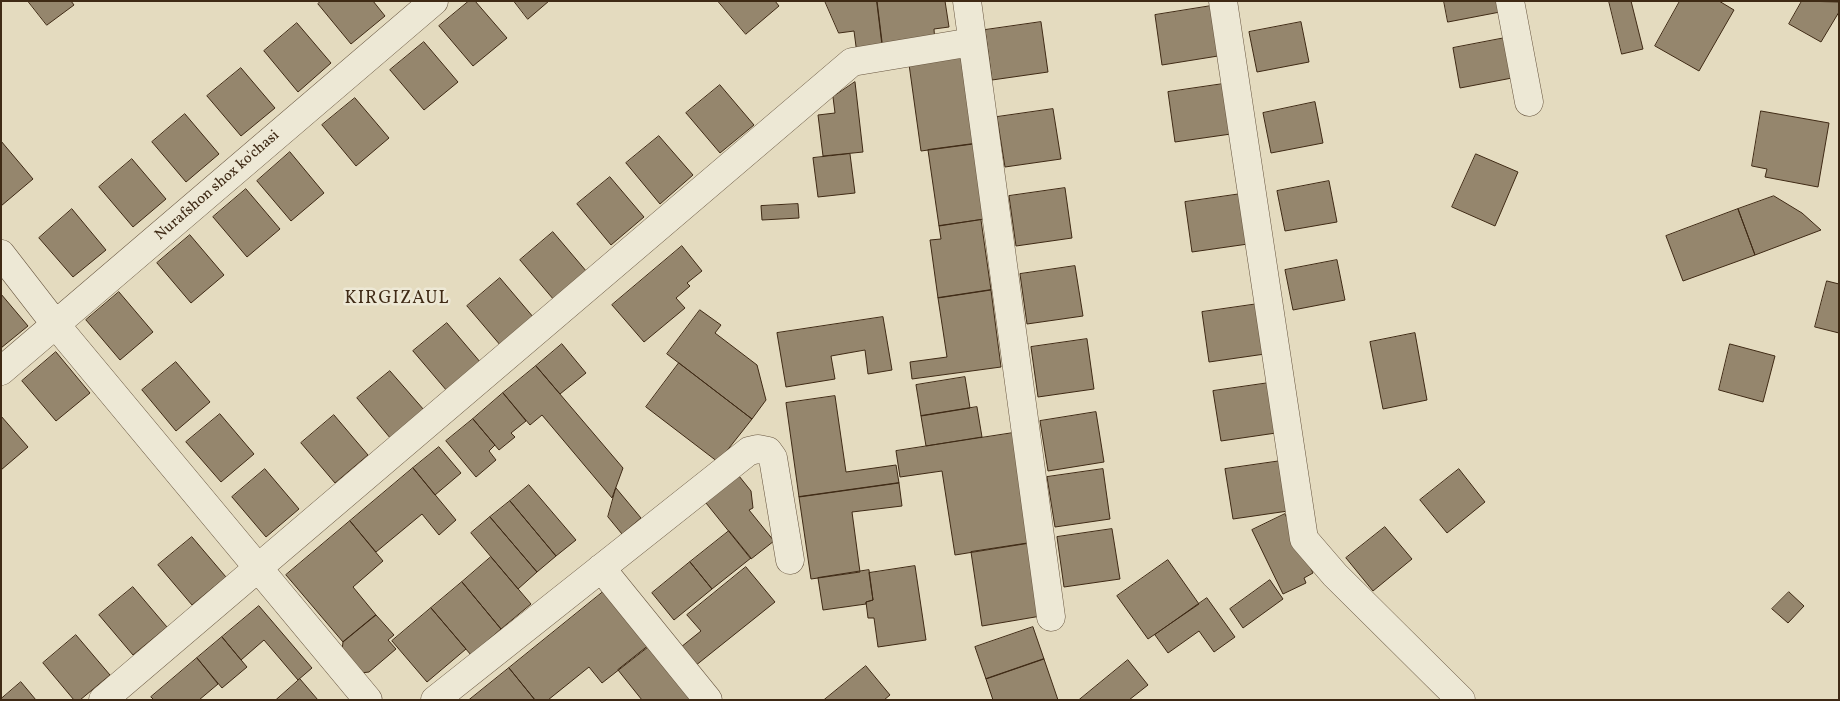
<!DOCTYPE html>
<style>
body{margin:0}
#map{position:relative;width:1840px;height:701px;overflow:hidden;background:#e4dbbf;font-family:Vollkorn,serif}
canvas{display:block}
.frame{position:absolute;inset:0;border:2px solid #3f2a15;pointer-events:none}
</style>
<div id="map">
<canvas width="1840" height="701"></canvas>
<div class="frame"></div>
</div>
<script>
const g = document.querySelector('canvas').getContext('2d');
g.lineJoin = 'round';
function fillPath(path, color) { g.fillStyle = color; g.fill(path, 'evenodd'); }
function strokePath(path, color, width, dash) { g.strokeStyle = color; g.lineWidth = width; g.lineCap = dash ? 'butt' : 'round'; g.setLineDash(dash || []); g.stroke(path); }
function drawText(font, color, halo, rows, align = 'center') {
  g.font = font + ' Vollkorn,serif'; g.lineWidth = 5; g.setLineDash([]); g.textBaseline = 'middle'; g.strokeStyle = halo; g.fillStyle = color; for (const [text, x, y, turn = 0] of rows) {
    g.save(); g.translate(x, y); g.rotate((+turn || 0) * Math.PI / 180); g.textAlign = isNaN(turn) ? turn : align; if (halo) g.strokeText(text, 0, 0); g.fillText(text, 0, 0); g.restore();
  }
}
const building = new Path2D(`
 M 28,1 L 71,1 L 74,5 L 47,25 Z
 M 321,1 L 373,1 L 385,16 L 351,44 L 318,4 Z
 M 469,1 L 475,1 L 507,38 L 473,66 L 439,26 Z
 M 514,1 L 549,1 L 528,19 Z
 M 718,1 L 775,1 L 779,6 L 746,34 Z
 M 825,1 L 877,1 L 883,50 L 857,54 L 854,31 L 839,33 Z
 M 877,1 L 945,1 L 949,27 L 934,29 L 935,43 L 883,50 Z
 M 1444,1 L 1498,1 L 1500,12 L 1448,22 Z
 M 1609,1 L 1631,1 L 1643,49 L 1622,54 Z
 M 1680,1 L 1719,1 L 1734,10 L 1699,71 L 1655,46 Z
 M 1802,1 L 1839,2 L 1839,12 L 1821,42 L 1789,24 Z
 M 1211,6 L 1218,56 L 1162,65 L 1155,15 Z
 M 1041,22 L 1048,72 L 992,80 L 985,30 Z
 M 1301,22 L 1309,62 L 1257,72 L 1249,32 Z
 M 297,23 L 331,63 L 298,92 L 264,51 Z
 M 1505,38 L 1512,78 L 1460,88 L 1453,48 Z
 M 424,42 L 458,82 L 424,110 L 390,70 Z
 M 960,50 L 973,144 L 921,151 L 908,57 Z
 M 241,68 L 275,108 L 241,136 L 207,96 Z
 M 855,82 L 863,152 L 823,156 L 818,115 L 835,113 L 833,97 Z
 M 1223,84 L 1231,134 L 1175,142 L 1168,92 Z
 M 720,85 L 754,125 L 720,153 L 686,113 Z
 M 355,98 L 389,138 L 356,166 L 322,125 Z
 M 1315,102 L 1323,143 L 1271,153 L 1263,113 Z
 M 1053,109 L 1061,159 L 1005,167 L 997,117 Z
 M 1761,111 L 1829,123 L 1818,187 L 1765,177 L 1767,169 L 1752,166 Z
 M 185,114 L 219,154 L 186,182 L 152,142 Z
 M 659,136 L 693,175 L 660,204 L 626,163 Z
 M 1,141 L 33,179 L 1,206 Z
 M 973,144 L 984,219 L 939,226 L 928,150 Z
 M 290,152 L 324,193 L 291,221 L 257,181 Z
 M 850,154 L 855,193 L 818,197 L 813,158 Z
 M 1476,154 L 1518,172 L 1495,226 L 1452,207 Z
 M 132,159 L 166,199 L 133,227 L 99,187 Z
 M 610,177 L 644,217 L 611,245 L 577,204 Z
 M 1329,181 L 1337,222 L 1285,231 L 1277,191 Z
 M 1065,188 L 1072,238 L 1016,246 L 1009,196 Z
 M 246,189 L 280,229 L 247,257 L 213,217 Z
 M 1241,194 L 1248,244 L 1192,252 L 1185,202 Z
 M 1774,196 L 1802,213 L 1821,230 L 1755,255 L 1738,209 Z
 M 798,204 L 799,218 L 762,220 L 761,206 Z
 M 72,209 L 106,250 L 73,277 L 39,238 Z
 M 1738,209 L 1755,255 L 1683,281 L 1666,236 Z
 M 981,220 L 991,290 L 938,298 L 930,240 L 941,239 L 939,226 Z
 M 553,232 L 587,272 L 554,300 L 520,260 Z
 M 190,235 L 224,275 L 191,303 L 157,263 Z
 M 682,246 L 702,271 L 687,283 L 690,286 L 676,298 L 685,308 L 644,342 L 612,305 Z
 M 1337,260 L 1345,300 L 1293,310 L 1285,270 Z
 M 1075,266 L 1083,316 L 1027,324 L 1020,274 Z
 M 500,278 L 534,318 L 501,346 L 467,306 Z
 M 1827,281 L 1839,284 L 1839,333 L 1815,327 Z
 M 991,290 L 1001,367 L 912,379 L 910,362 L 947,357 L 938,298 Z
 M 119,292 L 153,332 L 120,360 L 86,320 Z
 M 1,294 L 28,326 L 1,348 Z
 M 1258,304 L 1265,354 L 1209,362 L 1202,312 Z
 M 700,310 L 721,325 L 715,333 L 757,365 L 766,400 L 752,419 L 667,354 Z
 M 883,317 L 892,370 L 868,374 L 865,350 L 831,356 L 835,379 L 786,387 L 777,333 Z
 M 447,323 L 481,363 L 447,391 L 413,351 Z
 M 1415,333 L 1427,400 L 1383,409 L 1370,342 Z
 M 1087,339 L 1094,389 L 1038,397 L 1031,347 Z
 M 562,344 L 586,373 L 560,394 L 536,366 Z
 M 1730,344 L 1775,356 L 1763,402 L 1719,390 Z
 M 56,352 L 90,393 L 56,421 L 22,381 Z
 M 176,362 L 210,402 L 176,431 L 142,390 Z
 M 679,363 L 752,419 L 718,462 L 646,407 Z
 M 536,366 L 623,468 L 612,498 L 542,415 L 530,425 L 503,393 Z
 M 390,371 L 424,410 L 391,439 L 357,398 Z
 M 965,377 L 970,408 L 921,416 L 916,385 Z
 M 1269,383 L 1276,433 L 1221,441 L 1213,391 Z
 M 503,393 L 526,421 L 511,433 L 515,437 L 499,450 L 473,419 Z
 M 835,396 L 846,472 L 896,465 L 899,483 L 799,497 L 786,403 Z
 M 977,407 L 982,437 L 926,446 L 921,416 Z
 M 1096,412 L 1104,462 L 1048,471 L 1040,421 Z
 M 220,414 L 254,454 L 221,482 L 186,442 Z
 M 334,415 L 368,455 L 335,483 L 301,443 Z
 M 1,416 L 28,447 L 1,470 Z
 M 473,419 L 495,445 L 489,451 L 496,460 L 476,477 L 446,441 Z
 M 1013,433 L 1030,543 L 955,555 L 942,471 L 900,477 L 896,451 Z
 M 439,447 L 461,473 L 435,495 L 413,468 Z
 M 1281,461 L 1288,511 L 1233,519 L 1225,469 Z
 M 413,468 L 456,520 L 439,535 L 422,514 L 376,552 L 350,521 Z
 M 265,469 L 299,509 L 266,537 L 232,497 Z
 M 1103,469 L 1110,519 L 1055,527 L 1047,477 Z
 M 1459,469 L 1485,502 L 1447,533 L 1420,500 Z
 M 739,476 L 751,491 L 753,508 L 749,510 L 774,541 L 751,559 L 706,503 Z
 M 899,483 L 902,506 L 852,512 L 860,572 L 811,579 L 799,497 Z
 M 529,485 L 576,540 L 556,556 L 510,501 Z
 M 616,488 L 641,518 L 622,534 L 608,517 Z
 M 510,501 L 556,556 L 537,572 L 490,517 Z
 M 1285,514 L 1313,573 L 1304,578 L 1306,583 L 1283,594 L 1252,530 Z
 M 490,517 L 537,572 L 518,589 L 471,533 Z
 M 350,521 L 383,561 L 353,587 L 376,615 L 343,642 L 286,575 Z
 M 1385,527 L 1412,559 L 1373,591 L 1346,558 Z
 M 1112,529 L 1120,579 L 1064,587 L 1057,537 Z
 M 729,531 L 751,558 L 712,589 L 690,562 Z
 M 192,537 L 226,577 L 192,605 L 158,565 Z
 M 1030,543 L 1041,616 L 982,626 L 971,552 Z
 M 491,557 L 531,604 L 501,629 L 462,582 Z
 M 1168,560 L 1199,604 L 1148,639 L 1117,596 Z
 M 690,562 L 712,589 L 674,620 L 652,593 Z
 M 915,566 L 926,640 L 878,647 L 874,618 L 868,618 L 866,602 L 873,600 L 869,573 Z
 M 746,567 L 775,602 L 695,666 L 681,647 L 701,631 L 687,615 Z
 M 869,570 L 873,600 L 866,602 L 866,604 L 823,610 L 818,578 Z
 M 1270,580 L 1283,599 L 1243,628 L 1230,609 Z
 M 462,582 L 501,629 L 471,655 L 431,608 Z
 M 133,587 L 167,627 L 133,655 L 99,615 Z
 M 603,592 L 648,647 L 602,683 L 589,667 L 548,700 L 535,700 L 509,668 Z
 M 1789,592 L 1804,606 L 1788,623 L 1772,609 Z
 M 1207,598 L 1235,637 L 1214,652 L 1199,631 L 1168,653 L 1155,635 Z
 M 259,606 L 312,668 L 298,680 L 264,640 L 241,660 L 222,637 Z
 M 431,608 L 466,649 L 427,682 L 392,641 Z
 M 376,615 L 394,635 L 388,640 L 396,649 L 369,672 L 361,673 L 342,650 L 343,642 Z
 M 1033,627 L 1044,659 L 986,679 L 975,647 Z
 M 76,635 L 110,675 L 80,700 L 74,700 L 43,663 Z
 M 222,637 L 247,667 L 222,688 L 197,658 Z
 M 652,643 L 694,695 L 688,700 L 642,700 L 618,670 Z
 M 197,658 L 218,684 L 199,700 L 154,700 L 151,697 Z
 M 1044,659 L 1058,700 L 993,700 L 986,679 Z
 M 1128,660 L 1148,685 L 1129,700 L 1079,700 Z
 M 866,666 L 890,695 L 884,700 L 824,700 Z
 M 509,668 L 535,700 L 469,700 Z
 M 300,679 L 318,700 L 276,700 Z
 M 21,682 L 36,700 L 1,700 L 1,699 Z`);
fillPath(building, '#95866d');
strokePath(building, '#3f2a15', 1);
const minor = new Path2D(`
 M 967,1 L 1051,617
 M 1223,1 L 1304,539 L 1335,575 L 1461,700
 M 1510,1 L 1529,102
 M 1,254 L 56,325 L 368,700
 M 1,371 L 434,1
 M 601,568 L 708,700
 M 103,700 L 852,62 L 972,42
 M 435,700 L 749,451 L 758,449 L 768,451 L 773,458 L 790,560`);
strokePath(minor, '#685640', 29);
strokePath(minor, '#ede8d5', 28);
drawText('15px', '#3f2a15', '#ede8d5', [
 ["Nurafshon shox ko'chasi",218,186,-41]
]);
g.letterSpacing = '1px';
drawText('18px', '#3f2a15', '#ede8d5', [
 ["KIRGIZAUL",397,300]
]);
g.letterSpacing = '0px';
</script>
